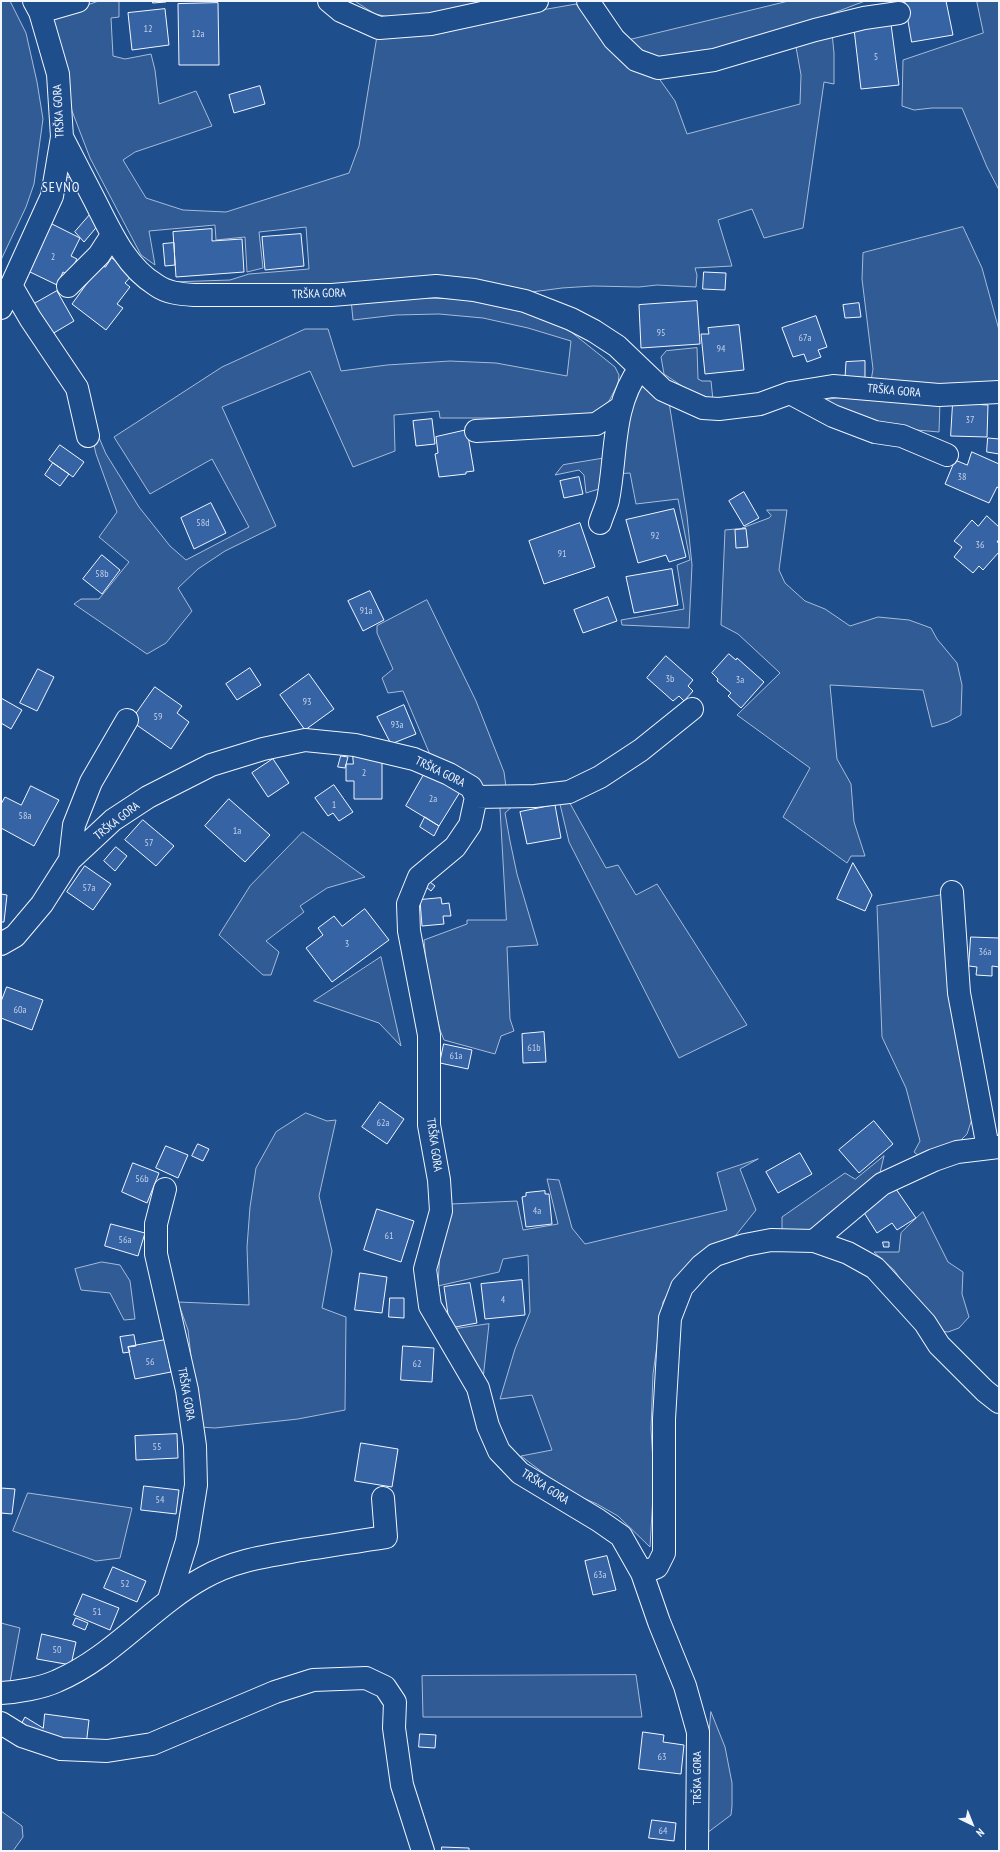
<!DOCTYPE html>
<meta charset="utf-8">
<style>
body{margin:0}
#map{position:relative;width:1000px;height:1852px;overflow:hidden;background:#1f4e8c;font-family:"PT Sans Narrow",sans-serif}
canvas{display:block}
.frame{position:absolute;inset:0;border:2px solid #f2f6ff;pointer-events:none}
.north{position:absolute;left:952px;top:1804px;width:40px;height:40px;-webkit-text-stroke:3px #1f4e8c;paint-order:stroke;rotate:137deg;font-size:11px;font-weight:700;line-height:16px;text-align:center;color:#f2f6ff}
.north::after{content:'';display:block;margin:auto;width:14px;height:18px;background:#f2f6ff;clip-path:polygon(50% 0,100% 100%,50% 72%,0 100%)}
</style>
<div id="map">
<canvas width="1000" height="1852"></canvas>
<div class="frame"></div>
<div class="north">N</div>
</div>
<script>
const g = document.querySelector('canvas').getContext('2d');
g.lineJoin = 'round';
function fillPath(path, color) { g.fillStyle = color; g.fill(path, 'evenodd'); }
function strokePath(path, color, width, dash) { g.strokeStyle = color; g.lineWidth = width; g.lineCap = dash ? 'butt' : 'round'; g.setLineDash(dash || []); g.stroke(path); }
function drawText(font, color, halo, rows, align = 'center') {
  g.font = font + ' "PT Sans Narrow",sans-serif'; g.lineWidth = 3; g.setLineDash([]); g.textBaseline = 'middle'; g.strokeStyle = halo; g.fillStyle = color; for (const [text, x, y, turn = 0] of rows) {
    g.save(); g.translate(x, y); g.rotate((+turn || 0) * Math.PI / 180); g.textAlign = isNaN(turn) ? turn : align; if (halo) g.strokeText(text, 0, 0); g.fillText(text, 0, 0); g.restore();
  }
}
const built = new Path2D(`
 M 1,1 L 10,1 L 26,33 L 37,82 L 43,119 L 34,184 L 26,207 L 1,260 Z
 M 99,1 L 119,1 L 119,17 L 111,18 L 113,56 L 125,59 L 151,54 L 155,70 L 159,104 L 196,91 L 212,126 L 135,152 L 123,160 L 146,198 L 183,210 L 226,212 L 349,173 L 359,146 L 377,36 L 456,25 L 576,4 L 592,15 L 611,47 L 636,72 L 658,77 L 675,101 L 687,134 L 800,104 L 801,75 L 796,47 L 832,33 L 834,53 L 834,84 L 824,82 L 803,228 L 764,238 L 752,209 L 718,220 L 732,266 L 695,268 L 697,275 L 696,287 L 657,285 L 639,287 L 593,286 L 562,288 L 524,293 L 355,283 L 203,288 L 171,282 L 230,280 L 249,274 L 309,269 L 306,227 L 259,232 L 263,268 L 247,272 L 245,237 L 216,240 L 215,225 L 149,231 L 155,265 L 141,255 L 90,158 L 72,111 L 59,46 L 49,19 Z
 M 355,1 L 505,1 L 402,20 L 375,14 Z
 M 789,1 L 865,1 L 789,30 L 695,55 L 645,58 L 625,41 Z
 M 977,1 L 999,1 L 999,190 L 987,167 L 962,108 L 932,108 L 914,110 L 902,106 L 903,60 L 983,33 Z
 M 963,227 L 982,268 L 999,330 L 999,384 L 990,387 L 871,381 L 873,369 L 862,279 L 863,253 Z
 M 426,298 L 460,299 L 495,305 L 538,315 L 570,331 L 615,367 L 619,375 L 618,384 L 609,401 L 587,421 L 525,418 L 440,418 L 439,411 L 394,415 L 395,451 L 353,467 L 310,371 L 222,407 L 276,526 L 225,551 L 198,569 L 178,588 L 192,611 L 166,643 L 147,654 L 74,604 L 81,599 L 99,599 L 129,562 L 99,537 L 117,512 L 96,454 L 92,436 L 97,433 L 106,454 L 139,507 L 170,546 L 186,560 L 249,527 L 212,459 L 150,494 L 114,437 L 222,367 L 305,329 L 328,329 L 341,371 L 387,365 L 450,361 L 496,363 L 567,376 L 571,341 L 528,328 L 483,318 L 439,314 L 396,315 L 353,320 L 351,299 Z
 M 697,348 L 698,379 L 702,381 L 711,381 L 713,400 L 685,388 L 664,374 L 661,357 L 666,351 Z
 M 636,383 L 669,402 L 687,516 L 692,565 L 689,628 L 622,625 L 621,620 L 684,609 L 677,565 L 690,560 L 678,499 L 636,504 L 630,473 L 616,474 Z
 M 872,394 L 940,401 L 939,432 L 883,427 L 813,401 Z
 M 606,458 L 602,488 L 586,493 L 584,475 L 579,470 L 555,475 L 563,465 Z
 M 767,510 L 787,510 L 779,570 L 785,583 L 805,601 L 825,609 L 850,626 L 878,617 L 909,620 L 931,628 L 937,639 L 957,663 L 962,685 L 961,715 L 948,722 L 932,727 L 923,690 L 830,685 L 837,759 L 851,784 L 854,822 L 865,856 L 851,856 L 847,863 L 783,817 L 810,768 L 737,715 L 780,673 L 738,634 L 721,625 L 725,530 L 746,528 L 742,528 L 769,518 L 771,516 Z
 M 427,600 L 476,701 L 504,772 L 506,787 L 480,787 L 431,757 L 403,691 L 388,693 L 382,678 L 393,669 L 377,633 L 377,626 Z
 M 567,798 L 606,868 L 618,865 L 636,895 L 657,884 L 747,1025 L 679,1058 L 569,842 L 559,800 Z
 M 500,802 L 514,805 L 505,813 L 510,841 L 517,874 L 538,945 L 507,947 L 510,1019 L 514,1031 L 501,1036 L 495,1054 L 444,1040 L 440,1030 L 428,982 L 424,940 L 467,924 L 467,920 L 506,920 Z
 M 303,832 L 365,877 L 327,888 L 300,906 L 304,912 L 266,941 L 279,952 L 271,975 L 263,975 L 219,935 L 250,886 Z
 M 942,895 L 972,1119 L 967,1134 L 958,1143 L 920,1157 L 914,1152 L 920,1141 L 906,1088 L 882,1037 L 877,906 Z
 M 381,957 L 401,1046 L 379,1023 L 314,1001 Z
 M 306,1113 L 327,1121 L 336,1120 L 319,1196 L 332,1251 L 322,1308 L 346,1317 L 345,1410 L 298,1419 L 215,1428 L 199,1427 L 188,1330 L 178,1302 L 249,1305 L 247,1247 L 250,1207 L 256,1168 L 276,1132 Z
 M 884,1156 L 878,1181 L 802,1236 L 782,1235 L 782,1217 L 845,1173 L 855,1179 Z
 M 758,1159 L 740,1169 L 756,1210 L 736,1235 L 709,1250 L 679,1274 L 663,1302 L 653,1374 L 651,1429 L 654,1478 L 650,1547 L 618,1516 L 597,1504 L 567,1491 L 521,1456 L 552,1450 L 532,1395 L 500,1399 L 515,1349 L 530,1312 L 528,1255 L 503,1259 L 499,1272 L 438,1286 L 440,1249 L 451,1204 L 517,1201 L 523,1230 L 558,1224 L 547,1179 L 559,1180 L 572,1228 L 585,1244 L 727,1210 L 717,1173 Z
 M 923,1212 L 948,1262 L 963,1272 L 962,1294 L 969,1317 L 959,1328 L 948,1332 L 940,1331 L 932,1324 L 894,1270 L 874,1252 L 899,1252 L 901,1233 Z
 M 102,1262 L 120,1265 L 130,1281 L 135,1319 L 124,1320 L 110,1293 L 81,1290 L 75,1269 Z
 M 489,1324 L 483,1379 L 455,1329 Z
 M 28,1493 L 132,1508 L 120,1558 L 96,1561 L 13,1531 Z
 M 1,1623 L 20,1628 L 10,1682 L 1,1683 Z
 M 636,1675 L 642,1717 L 423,1717 L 422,1676 Z
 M 711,1712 L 725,1747 L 732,1783 L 732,1806 L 731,1815 L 707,1833 L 707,1756 Z
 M 1,1811 L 22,1826 L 23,1837 L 13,1851 L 1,1851 Z`);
fillPath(built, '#305b95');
strokePath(built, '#a8bbd7', 1);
const building = new Path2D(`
 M 153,1 L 166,1 L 166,2 L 153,3 Z
 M 905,1 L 946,1 L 953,35 L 912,42 Z
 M 218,3 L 219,65 L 179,65 L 178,4 Z
 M 165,9 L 169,45 L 132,50 L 128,13 Z
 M 891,24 L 899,85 L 861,89 L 854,29 Z
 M 260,86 L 265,104 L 234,113 L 229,95 Z
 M 66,177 L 78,178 L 77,187 L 65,186 Z
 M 94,210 L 100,223 L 84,242 L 75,232 Z
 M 52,224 L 80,238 L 71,256 L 77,259 L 69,275 L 63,272 L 57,285 L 28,271 Z
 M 212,229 L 212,241 L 242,239 L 244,272 L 176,277 L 173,232 Z
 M 301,234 L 304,266 L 265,270 L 262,237 Z
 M 174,243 L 175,265 L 165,266 L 163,244 Z
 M 112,258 L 133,274 L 125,283 L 130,287 L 117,304 L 123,308 L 106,330 L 72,304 L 101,264 L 105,267 Z
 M 704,272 L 726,273 L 725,290 L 703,289 Z
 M 57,291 L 74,321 L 52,334 L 34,304 Z
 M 697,301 L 700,344 L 641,348 L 639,305 Z
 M 859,303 L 861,317 L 845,318 L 843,305 Z
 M 816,316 L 827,347 L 818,350 L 821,357 L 807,362 L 804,354 L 793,357 L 782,328 Z
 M 739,325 L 744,370 L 705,374 L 701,334 L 709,334 L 708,328 Z
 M 865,361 L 865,378 L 845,378 L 846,362 Z
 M 953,403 L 988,405 L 987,437 L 951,436 Z
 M 432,419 L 435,444 L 416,446 L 413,421 Z
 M 467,430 L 474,471 L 466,472 L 466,474 L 439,477 L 435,454 L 438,453 L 436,437 Z
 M 988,438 L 999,439 L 999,454 L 987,452 Z
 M 60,445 L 84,462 L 73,477 L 49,460 Z
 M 972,452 L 999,464 L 999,488 L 997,487 L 989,503 L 945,484 L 955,460 L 967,465 Z
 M 53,463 L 69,474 L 60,486 L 45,475 Z
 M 579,477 L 583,494 L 564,498 L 560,481 Z
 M 744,492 L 759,518 L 744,526 L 729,501 Z
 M 211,503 L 226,533 L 194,549 L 181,518 Z
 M 674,509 L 686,557 L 669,562 L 666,555 L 638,563 L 626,520 Z
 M 987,516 L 999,527 L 999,539 L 997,542 L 999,543 L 999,552 L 983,570 L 979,566 L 973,573 L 954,557 L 962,547 L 954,541 L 972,520 L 978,526 Z
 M 580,523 L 595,567 L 544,584 L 529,541 Z
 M 746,529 L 748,547 L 736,548 L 735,530 Z
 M 102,555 L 120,570 L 102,594 L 83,579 Z
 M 672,569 L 678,605 L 634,613 L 626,577 Z
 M 370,591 L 384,620 L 363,631 L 348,601 Z
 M 608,597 L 617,621 L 583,633 L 574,610 Z
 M 729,654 L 736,660 L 737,658 L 764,682 L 741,708 L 728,696 L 731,693 L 717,681 L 718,679 L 712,673 Z
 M 666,656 L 693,680 L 688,686 L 693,691 L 684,701 L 679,696 L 673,701 L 647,678 Z
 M 250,668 L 261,685 L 237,700 L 226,684 Z
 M 38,669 L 54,677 L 37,711 L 20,703 Z
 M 309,674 L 334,709 L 305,730 L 280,695 Z
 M 155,687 L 182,706 L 177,713 L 189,722 L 171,749 L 131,721 Z
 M 1,698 L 22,710 L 11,729 L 1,723 Z
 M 404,705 L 416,734 L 391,744 L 377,717 Z
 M 353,755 L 382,755 L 382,799 L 354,799 L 354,781 L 346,781 L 346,764 L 353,764 Z
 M 341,756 L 348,757 L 345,768 L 338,767 Z
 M 273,759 L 289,783 L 268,797 L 252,773 Z
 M 426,771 L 460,792 L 439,826 L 406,806 Z
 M 334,785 L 353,812 L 339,821 L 333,813 L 328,816 L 315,798 Z
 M 31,786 L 59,800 L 34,846 L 1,828 L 1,804 L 5,797 L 21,805 Z
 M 229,799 L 270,835 L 245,862 L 205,826 Z
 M 555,805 L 561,838 L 527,844 L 520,812 Z
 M 425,817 L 439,826 L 434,836 L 420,827 Z
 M 143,820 L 174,846 L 156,866 L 125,840 Z
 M 116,847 L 127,856 L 115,871 L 104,861 Z
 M 853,863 L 872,895 L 865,911 L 837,899 Z
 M 85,866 L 111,884 L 93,910 L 67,892 Z
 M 430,882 L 435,886 L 431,891 L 426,887 Z
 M 1,894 L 7,895 L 4,922 L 1,922 Z
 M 441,898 L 442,904 L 449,903 L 451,916 L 443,916 L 444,924 L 422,926 L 420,900 Z
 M 365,909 L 389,940 L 332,982 L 306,948 L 323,935 L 318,928 L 334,916 L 342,926 Z
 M 971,937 L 999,938 L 999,967 L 992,966 L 992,976 L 976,975 L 977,967 L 969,966 Z
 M 7,987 L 43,1000 L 32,1030 L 1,1018 L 1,1002 Z
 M 544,1032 L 546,1062 L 523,1063 L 522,1034 Z
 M 444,1044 L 472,1050 L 468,1069 L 440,1063 Z
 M 380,1102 L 404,1119 L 387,1144 L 362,1127 Z
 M 874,1121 L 893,1144 L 859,1173 L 839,1150 Z
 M 198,1144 L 209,1149 L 203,1161 L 192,1156 Z
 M 166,1146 L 188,1155 L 178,1178 L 156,1168 Z
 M 800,1153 L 812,1174 L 778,1193 L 766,1172 Z
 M 133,1163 L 159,1173 L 147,1203 L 122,1192 Z
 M 896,1189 L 916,1218 L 897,1230 L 892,1223 L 877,1233 L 863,1211 Z
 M 545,1191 L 545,1194 L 549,1194 L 552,1224 L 526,1227 L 522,1197 L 526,1196 L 526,1193 Z
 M 377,1209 L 414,1221 L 401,1262 L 364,1250 Z
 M 111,1224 L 145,1233 L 138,1256 L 105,1246 Z
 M 883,1242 L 889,1242 L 889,1247 L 884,1247 Z
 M 360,1273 L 387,1277 L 382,1313 L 355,1310 Z
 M 522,1280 L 525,1315 L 485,1319 L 481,1284 Z
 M 470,1283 L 477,1323 L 450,1328 L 444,1287 Z
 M 390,1298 L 404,1298 L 404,1318 L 389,1317 Z
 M 134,1335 L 136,1346 L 128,1347 L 130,1352 L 123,1353 L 120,1337 Z
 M 165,1340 L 171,1372 L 135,1379 L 128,1347 Z
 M 403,1346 L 434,1348 L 432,1382 L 401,1380 Z
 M 177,1434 L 178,1458 L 136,1460 L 135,1436 Z
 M 361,1443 L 398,1449 L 392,1487 L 355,1481 Z
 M 144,1486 L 179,1490 L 176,1514 L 141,1510 Z
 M 1,1488 L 15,1489 L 12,1514 L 1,1513 Z
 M 607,1556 L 616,1590 L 593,1595 L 585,1561 Z
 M 113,1567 L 146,1581 L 137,1602 L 104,1588 Z
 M 83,1594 L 119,1608 L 110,1630 L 74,1615 Z
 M 76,1618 L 88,1623 L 85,1630 L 73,1625 Z
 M 42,1634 L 76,1642 L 71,1665 L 37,1659 Z
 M 45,1714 L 89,1720 L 86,1746 L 19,1728 L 25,1717 L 43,1728 Z
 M 643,1732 L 664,1735 L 663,1742 L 684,1745 L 681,1774 L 639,1769 Z
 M 420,1734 L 436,1735 L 435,1748 L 419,1747 Z
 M 652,1820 L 676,1823 L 674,1841 L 649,1838 Z
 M 442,1847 L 469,1848 L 469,1851 L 442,1851 Z`);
fillPath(building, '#3563a3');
strokePath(building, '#f2f6ff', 1);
const minor = new Path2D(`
 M 329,1 L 341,11 L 379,28 L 431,24 L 537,1
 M 588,1 L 614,39 L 636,60 L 658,68 L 714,60 L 815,30 L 864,18 L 899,13
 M 40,12 L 78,1
 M 62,137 C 73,158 83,178 94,199 C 110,230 125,266 156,285 C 167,293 180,294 194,295 L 332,295 L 436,286 L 474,290 L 525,301 L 571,319 L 594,331 L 617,346 L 663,390 L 703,408 L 719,409 L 760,404 L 790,393 L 833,386 L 939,395 L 999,392
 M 68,286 L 99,255 L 112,235
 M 12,287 L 30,318 L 77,388 L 88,436
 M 1,308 L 52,196 L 62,137 L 58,74 L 40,12 L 34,1
 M 790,393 L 833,416 L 875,432 L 902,436 L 947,455
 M 476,431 L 596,424 L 620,408
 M 600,523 C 602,516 606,508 608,500 C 617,455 611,407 640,368
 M 476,797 L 535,796 L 569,792 L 600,777 L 641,750 L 692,709
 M 70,860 L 74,825 L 91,782 L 127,720
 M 952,892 L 959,993 L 988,1148
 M 1,944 L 15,936 L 42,904 L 70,860 L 113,820 L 148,797 L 211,765 L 263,749 L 305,740 L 355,745 L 414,759 L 449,774 L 471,787 L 476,797 L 470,825 L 455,847 L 419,877 L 408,904 L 409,931 L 429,1035 L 429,1125 L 439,1180 L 441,1211 L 425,1269 L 430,1306 L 478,1388 L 488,1426 L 499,1451 L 520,1473 L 598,1520 L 621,1536 L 642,1573 L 659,1622 L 685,1686 L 698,1732 L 697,1851
 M 165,1189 L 156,1224 L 156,1254 L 187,1390 L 195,1446 L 196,1485 L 187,1541 L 169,1599
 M 814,1241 L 882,1184 L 934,1160 L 957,1152 L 999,1147
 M 642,1573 L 657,1567 L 664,1553 L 664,1419 L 670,1318 L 682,1287 L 701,1266 L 715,1255 L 745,1245 L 771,1240 L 814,1241 L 848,1253 L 875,1268 L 925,1323 L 939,1345 L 985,1391 L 999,1402
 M 1,1693 C 18,1692 42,1688 57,1681 C 113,1657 151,1607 203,1578 C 234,1560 267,1556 302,1550 C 330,1546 358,1541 386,1537 L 383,1498
 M 1,1723 L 22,1736 L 61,1749 L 107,1751 L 152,1744 L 275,1692 L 313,1680 L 366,1678 L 385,1687 L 395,1702 L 394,1728 L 402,1785 L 423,1851`);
strokePath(minor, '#f2f6ff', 24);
strokePath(minor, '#1f4e8c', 22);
drawText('10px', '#c3d1e8', null, [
 ["12",148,29],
 ["12a",198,34],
 ["5",876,57],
 ["2",53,257],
 ["95",661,333],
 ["67a",805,338],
 ["94",721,349],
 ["37",970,420],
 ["38",962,477],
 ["58d",203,523],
 ["92",655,536],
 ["36",980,545],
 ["91",562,554],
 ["58b",102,574],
 ["91a",366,611],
 ["3b",670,679],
 ["3a",740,680],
 ["93",307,702],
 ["59",158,717],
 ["93a",397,725],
 ["2",364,773],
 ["2a",433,799],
 ["1",334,805],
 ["58a",25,816],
 ["1a",237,831],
 ["57",149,843],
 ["57a",89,888],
 ["3",347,944],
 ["36a",985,952],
 ["60a",20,1010],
 ["61b",534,1048],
 ["61a",456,1056],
 ["62a",383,1123],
 ["56b",142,1179],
 ["4a",537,1211],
 ["61",389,1236],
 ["56a",125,1240],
 ["4",503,1300],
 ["56",150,1362],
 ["62",417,1364],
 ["55",157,1447],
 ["54",160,1500],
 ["63a",600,1575],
 ["52",125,1584],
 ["51",97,1612],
 ["50",57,1650],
 ["63",662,1757],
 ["64",663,1831]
]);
drawText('12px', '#f2f6ff', '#1f4e8c', [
 ["TRŠKA GORA",59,111,-93],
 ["TRŠKA GORA",319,294,-2],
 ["TRŠKA GORA",894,391,5],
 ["TRŠKA GORA",440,772,26],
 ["TRŠKA GORA",117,821,-38],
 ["TRŠKA GORA",434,1145,82],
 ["TRŠKA GORA",186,1394,80],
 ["TRŠKA GORA",545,1487,33],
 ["TRŠKA GORA",698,1778,-90]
]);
g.letterSpacing = '1px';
drawText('14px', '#f2f6ff', '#1f4e8c', [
 ["SEVNO",61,188]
]);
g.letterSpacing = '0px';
</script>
